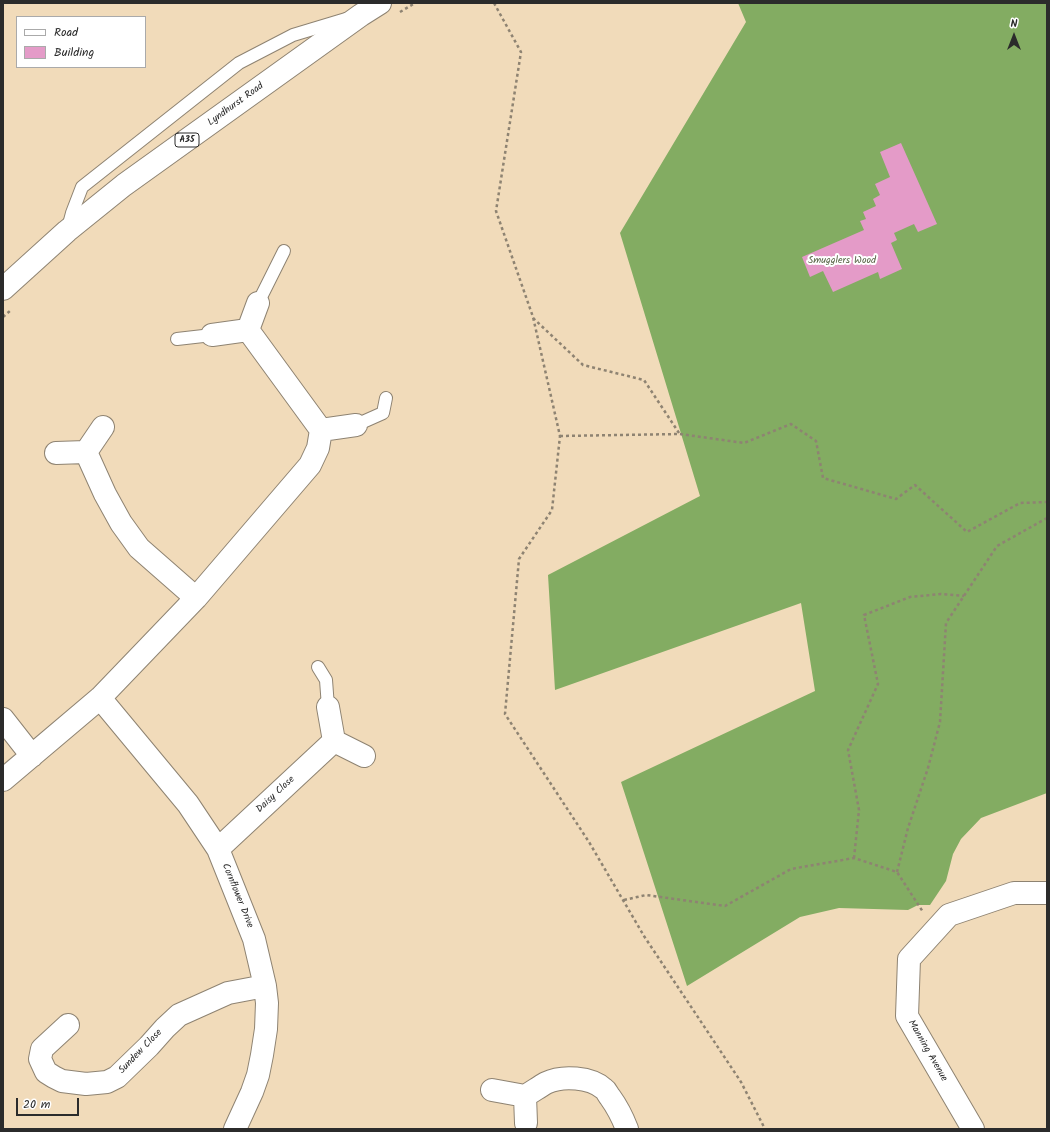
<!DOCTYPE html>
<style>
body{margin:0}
#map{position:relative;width:1050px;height:1132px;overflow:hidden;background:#f1dbba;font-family:Kalam,sans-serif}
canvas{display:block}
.frame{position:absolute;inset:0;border:4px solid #2b2b2b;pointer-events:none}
.legend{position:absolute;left:16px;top:16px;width:130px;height:52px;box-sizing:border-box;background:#fff;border:1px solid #aaa;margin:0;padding:5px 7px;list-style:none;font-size:12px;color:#2b2b2b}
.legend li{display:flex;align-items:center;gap:8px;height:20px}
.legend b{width:20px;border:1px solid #aaa}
.north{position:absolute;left:994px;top:16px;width:40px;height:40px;-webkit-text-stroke:3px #fff;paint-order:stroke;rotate:0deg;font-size:11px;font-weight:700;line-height:16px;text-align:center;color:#2b2b2b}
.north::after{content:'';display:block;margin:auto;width:14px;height:18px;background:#2b2b2b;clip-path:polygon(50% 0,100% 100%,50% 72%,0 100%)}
.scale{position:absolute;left:16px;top:1098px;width:63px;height:18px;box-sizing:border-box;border:2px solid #2b2b2b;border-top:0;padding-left:5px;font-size:12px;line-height:14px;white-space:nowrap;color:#2b2b2b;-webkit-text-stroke:3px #fff;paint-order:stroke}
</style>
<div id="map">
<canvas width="1050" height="1132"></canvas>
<div class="frame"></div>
<ul class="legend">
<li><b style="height:5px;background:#fff"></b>Road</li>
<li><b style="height:11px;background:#e49bc8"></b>Building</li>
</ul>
<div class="north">N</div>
<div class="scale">20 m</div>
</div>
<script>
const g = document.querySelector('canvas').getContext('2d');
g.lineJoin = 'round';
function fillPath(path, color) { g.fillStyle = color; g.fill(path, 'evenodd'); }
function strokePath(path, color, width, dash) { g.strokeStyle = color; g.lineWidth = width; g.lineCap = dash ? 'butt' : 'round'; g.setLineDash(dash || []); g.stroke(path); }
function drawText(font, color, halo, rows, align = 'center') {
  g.font = font + ' Kalam,sans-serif'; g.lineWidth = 4; g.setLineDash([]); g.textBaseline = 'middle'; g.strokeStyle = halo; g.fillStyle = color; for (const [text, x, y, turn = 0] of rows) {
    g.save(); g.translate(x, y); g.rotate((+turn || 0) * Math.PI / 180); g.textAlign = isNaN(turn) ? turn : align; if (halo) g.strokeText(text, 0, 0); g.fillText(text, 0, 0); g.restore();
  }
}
fillPath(new Path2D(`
 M 738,3 L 1047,3 L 1047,793 L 981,818 L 961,839 L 953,854 L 946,881 L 930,905 L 918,905 L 908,910 L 839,908 L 800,917 L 687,986 L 621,782 L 815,691 L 801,603 L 555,690 L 548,575 L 700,496 L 620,233 L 746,22 Z`), '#83ac62');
fillPath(new Path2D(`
 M 901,143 L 937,224 L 918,232 L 914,224 L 894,233 L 897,240 L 891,243 L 902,269 L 880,279 L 878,272 L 833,292 L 823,271 L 810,277 L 802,257 L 864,230 L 860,221 L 866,219 L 863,212 L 876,206 L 873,199 L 880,195 L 875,184 L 890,177 L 880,152 Z`), '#e49bc8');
const service = new Path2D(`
 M 68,228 L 72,213 L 82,187 L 239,63 L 293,35 L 346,19
 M 258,303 L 284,251
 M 177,339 L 212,335
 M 356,425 L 383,413 L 386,398
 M 318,667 L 326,680 L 328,707`);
const minor = new Path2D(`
 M 212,335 L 248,330 L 258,303
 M 321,430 L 356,425
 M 86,452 L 105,494 L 121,523 L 139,548 L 196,598
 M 56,453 L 86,452 L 103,427
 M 100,698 L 188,804 L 218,849 L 254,939 L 265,986 L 267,1003 L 266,1029 L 262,1055 L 258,1075 L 252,1092 L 235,1129
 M 328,707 L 334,741 L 364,756
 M 3,719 L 32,756
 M 3,780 L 100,698 L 196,598 L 310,465 L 318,448 L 321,430 L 248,330
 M 218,849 L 334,741
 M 68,1025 L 42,1049 L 40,1059 L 46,1072 L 54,1077 L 62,1081 L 86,1084 L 107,1082 L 117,1077 L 149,1046 L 165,1028 L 179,1015 L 228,993 L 265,986
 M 492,1090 L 525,1096 C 532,1092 539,1087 546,1083 C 562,1075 591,1077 604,1089 C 607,1091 608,1095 610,1097 C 618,1108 622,1116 627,1129
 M 525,1096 L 526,1123
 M 973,1129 L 907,1016 L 909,959 L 949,915 L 1014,893 L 1047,893`);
const primary = new Path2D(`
 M 3,289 L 67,231 L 124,185 L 361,15 L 380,3`);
strokePath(service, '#8e8372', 14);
strokePath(minor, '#8e8372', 24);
strokePath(primary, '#8e8372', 24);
strokePath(new Path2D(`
 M 494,3 L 521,52 L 496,211 L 533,317 L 560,436 L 552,510 L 519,559 L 505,714 L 589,842 L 644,936 L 741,1082 L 765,1129
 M 400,12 L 415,3
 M 3,317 L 11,310
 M 533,318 L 583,365 L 644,380 L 679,433
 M 560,436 L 680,434 L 744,443 L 791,424 L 816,441 L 823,478 L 896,499 L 915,485 L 967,532 L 1020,503 L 1047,502
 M 854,858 L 859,810 L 848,750 L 878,684 L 864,615 L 910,597 L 941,594 L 964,596
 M 897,872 L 908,828 L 928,768 L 940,722 L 946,623 L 997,546 L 1047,518
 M 624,900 L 646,895 L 725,906 L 791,869 L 854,858 L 897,872 L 923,912`), '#8e8372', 2.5, [3, 3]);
strokePath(service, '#fff', 12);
strokePath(minor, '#fff', 22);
strokePath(primary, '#fff', 22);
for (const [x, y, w] of [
 [187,140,24]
]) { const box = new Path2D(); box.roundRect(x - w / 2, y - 7, w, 14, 3); g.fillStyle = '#fff'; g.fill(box); strokePath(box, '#2b2b2b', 1); }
drawText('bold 9px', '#2b2b2b', null, [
 ["A35",187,140]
]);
drawText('10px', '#2b2b2b', '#fff', [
 ["Lyndhurst Road",236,105,-36],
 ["Daisy Close",276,795,-43],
 ["Cornflower Drive",237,896,68],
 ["Manning Avenue",927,1051,60],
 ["Sundew Close",141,1052,-46]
]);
drawText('10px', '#556243', '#fff', [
 ["Smugglers Wood",842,261]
]);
</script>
